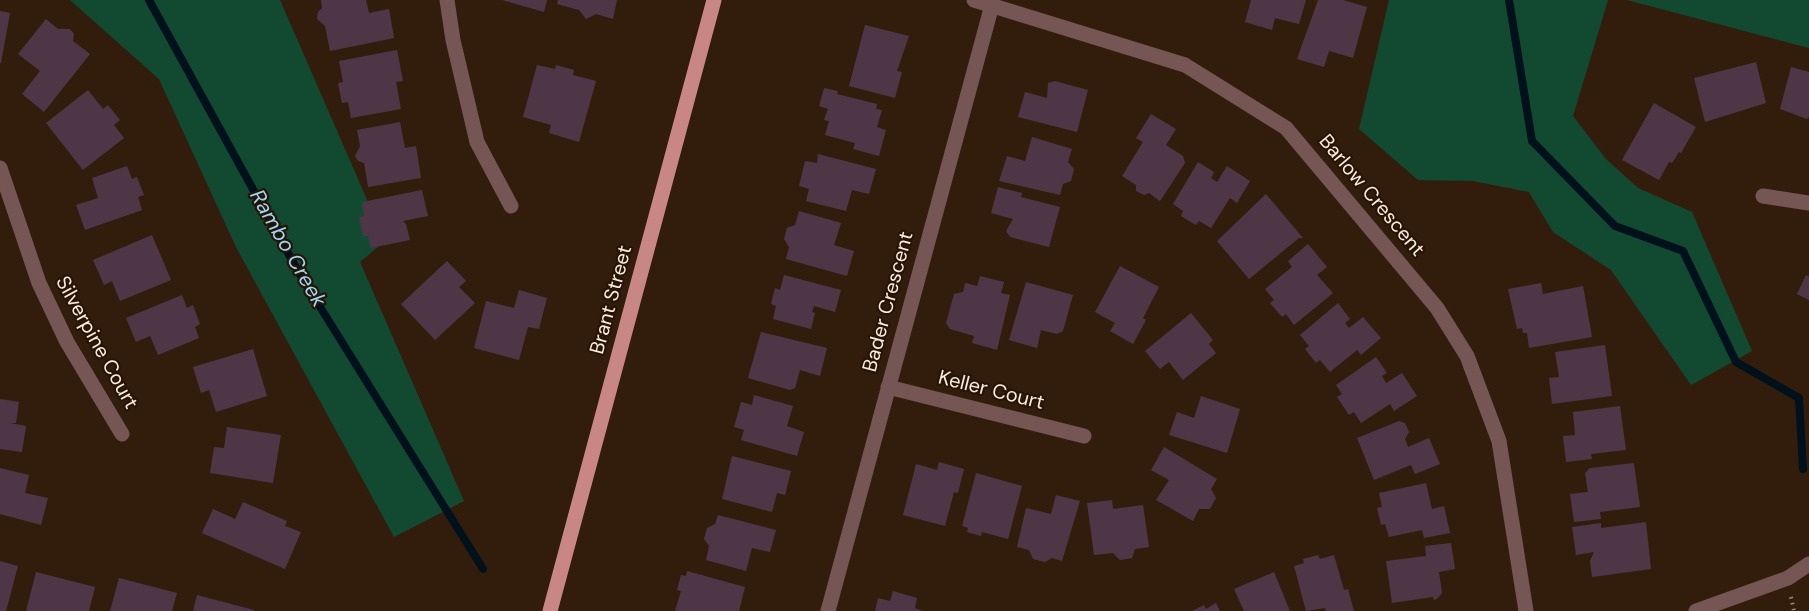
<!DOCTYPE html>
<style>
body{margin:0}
canvas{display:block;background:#321d0d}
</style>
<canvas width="1809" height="611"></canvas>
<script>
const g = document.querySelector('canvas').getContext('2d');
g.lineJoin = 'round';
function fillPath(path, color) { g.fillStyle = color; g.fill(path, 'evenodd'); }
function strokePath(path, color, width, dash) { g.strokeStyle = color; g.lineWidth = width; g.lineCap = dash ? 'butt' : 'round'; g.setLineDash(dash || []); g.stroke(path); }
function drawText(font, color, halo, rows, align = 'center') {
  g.font = font + ' "DM Sans",sans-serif'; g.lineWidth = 4.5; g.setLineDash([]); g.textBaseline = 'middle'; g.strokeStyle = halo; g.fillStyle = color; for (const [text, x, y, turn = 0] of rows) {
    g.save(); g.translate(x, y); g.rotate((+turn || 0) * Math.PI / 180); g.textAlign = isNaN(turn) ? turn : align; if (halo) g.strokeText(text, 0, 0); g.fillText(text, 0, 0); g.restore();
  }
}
fillPath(new Path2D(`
 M 70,0 L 280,0 L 385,241 L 360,262 L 464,501 L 394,537 L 236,247 L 159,79 Z
 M 1389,0 L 1608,0 L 1573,116 L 1606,159 L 1638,188 L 1692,212 L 1752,351 L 1691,385 L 1611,270 L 1553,232 L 1529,192 L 1473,181 L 1418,180 L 1359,129 Z
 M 1627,0 L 1809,0 L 1809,48 Z`), '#124a31');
strokePath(new Path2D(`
 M 149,0 L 299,273 L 483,569
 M 1509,0 L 1532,141 L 1615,226 L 1683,251 L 1736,362 L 1799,398 L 1803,469`), '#00111c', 8);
fillPath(new Path2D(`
 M 321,0 L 366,0 L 369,13 L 389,9 L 394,38 L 330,51 L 325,26 L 317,19 L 318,12 L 322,8 Z
 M 502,0 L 547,0 L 544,12 Z
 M 558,0 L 617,0 L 613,19 L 596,14 L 586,19 L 579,10 L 557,4 Z
 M 1251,0 L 1306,0 L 1299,24 L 1275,18 L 1272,30 L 1245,22 Z
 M 1318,0 L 1343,0 L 1367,7 L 1353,58 L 1329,51 L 1324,67 L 1297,59 Z
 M 0,11 L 10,13 L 1,63 L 0,63 Z
 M 46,19 L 58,29 L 70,29 L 74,34 L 73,41 L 90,54 L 44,112 L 22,94 L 40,71 L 18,54 Z
 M 865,25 L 909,36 L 897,71 L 902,72 L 895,98 L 849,86 Z
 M 397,50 L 403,81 L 396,82 L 401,109 L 351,118 L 348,102 L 342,103 L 338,83 L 343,82 L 339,61 Z
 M 1756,62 L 1766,103 L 1705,122 L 1694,78 Z
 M 537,65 L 555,69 L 556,65 L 574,70 L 573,75 L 596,81 L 579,142 L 549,133 L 551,125 L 523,117 Z
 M 1791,67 L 1809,72 L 1809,117 L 1807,119 L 1780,109 Z
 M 1055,81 L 1088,90 L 1077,132 L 1018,117 L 1025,92 L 1047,98 L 1048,83 Z
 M 824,88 L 838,91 L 837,94 L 877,104 L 876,109 L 882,110 L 877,127 L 886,130 L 879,156 L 853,149 L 855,143 L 825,135 L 829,121 L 824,120 L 828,109 L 819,106 Z
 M 88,90 L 103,109 L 108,105 L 120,120 L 114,125 L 124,138 L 83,170 L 46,123 Z
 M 1654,103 L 1696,127 L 1681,153 L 1679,152 L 1672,163 L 1669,162 L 1659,180 L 1622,160 Z
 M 1151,114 L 1176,129 L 1166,145 L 1183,156 L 1185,163 L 1160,201 L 1149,193 L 1144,195 L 1136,191 L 1136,185 L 1122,176 L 1143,142 L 1136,138 Z
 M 400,122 L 405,148 L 416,146 L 421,178 L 368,187 L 364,163 L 358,161 L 355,156 L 360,146 L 357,130 Z
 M 1032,137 L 1072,149 L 1068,162 L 1074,169 L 1071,181 L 1063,184 L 1060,195 L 999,181 L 1007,156 L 1025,161 Z
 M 818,154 L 876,169 L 869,194 L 852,190 L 846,211 L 806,201 L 809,189 L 799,186 L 805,161 L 817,163 Z
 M 1198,162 L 1214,172 L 1211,178 L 1217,182 L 1227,166 L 1250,181 L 1237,203 L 1230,198 L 1211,228 L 1199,221 L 1196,225 L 1181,216 L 1183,211 L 1173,204 Z
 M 127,166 L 132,179 L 137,177 L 144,195 L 138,197 L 142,210 L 85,230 L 76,205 L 98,198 L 92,178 Z
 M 998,187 L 1022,193 L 1021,197 L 1060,207 L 1049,247 L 1010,237 L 1006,231 L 1013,219 L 991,213 Z
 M 422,190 L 428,216 L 403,221 L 406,224 L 410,240 L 370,248 L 368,236 L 363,236 L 359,217 L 364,216 L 362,202 Z
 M 1266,194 L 1303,238 L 1299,238 L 1249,279 L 1217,241 Z
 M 799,211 L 841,223 L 834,245 L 854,251 L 847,276 L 786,259 L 789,247 L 784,239 L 787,228 L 795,225 Z
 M 152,235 L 171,280 L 120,301 L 112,281 L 104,285 L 93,260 Z
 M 1308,244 L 1327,267 L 1317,275 L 1333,293 L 1294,325 L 1286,314 L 1282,317 L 1270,303 L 1274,300 L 1265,289 L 1292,267 L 1288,261 Z
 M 447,261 L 466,281 L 459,287 L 475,303 L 435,340 L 401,304 Z
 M 1120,266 L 1159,287 L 1143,318 L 1146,320 L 1133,344 L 1110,331 L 1115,323 L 1095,312 Z
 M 784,275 L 841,290 L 835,312 L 814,306 L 812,312 L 815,313 L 811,329 L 773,319 L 776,306 L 771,304 L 775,288 L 780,290 Z
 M 1806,275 L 1809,277 L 1809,300 L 1797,294 Z
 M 980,276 L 1004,282 L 1001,293 L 1010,295 L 997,350 L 972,343 L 974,336 L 950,329 L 946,323 L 954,294 L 963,292 L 965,283 L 977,286 Z
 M 1026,282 L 1073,295 L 1063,331 L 1057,334 L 1041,330 L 1037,348 L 1009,340 Z
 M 1541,283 L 1543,294 L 1583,286 L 1592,337 L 1529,348 L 1527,333 L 1523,333 L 1522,328 L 1517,329 L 1508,289 Z
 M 519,290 L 547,298 L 539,329 L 528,327 L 519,360 L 474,348 L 486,301 L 514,308 Z
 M 182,295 L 187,308 L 193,305 L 200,324 L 195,327 L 199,338 L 158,355 L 150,336 L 136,342 L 126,318 Z
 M 1338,303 L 1350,319 L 1345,323 L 1349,328 L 1363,317 L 1381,338 L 1361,355 L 1357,350 L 1330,372 L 1320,360 L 1316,363 L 1305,349 L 1309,346 L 1300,335 Z
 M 1191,313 L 1213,340 L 1209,344 L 1216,353 L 1183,380 L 1169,362 L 1160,369 L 1145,351 Z
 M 761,332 L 827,348 L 820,376 L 800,370 L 795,388 L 790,390 L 748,378 Z
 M 1605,345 L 1612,396 L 1552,404 L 1549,378 L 1559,377 L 1555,352 Z
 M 253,349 L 267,396 L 216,412 L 209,390 L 201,393 L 193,367 Z
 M 1376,357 L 1387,373 L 1382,376 L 1386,383 L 1402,373 L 1417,396 L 1394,411 L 1390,404 L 1361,423 L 1354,412 L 1349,415 L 1337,397 L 1342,394 L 1336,385 Z
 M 754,395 L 793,406 L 787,426 L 804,432 L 797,456 L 741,440 L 744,430 L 734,427 L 741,402 L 752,405 Z
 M 1201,396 L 1240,409 L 1227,453 L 1169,435 L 1177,412 L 1194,418 Z
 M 0,399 L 19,402 L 16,423 L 10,423 L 26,426 L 22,452 L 0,449 Z
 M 1620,406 L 1626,450 L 1591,454 L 1592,459 L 1566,462 L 1563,436 L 1575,435 L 1573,412 Z
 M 1399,421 L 1405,423 L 1409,432 L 1405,439 L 1408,447 L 1429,438 L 1440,464 L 1415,474 L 1411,465 L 1374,480 L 1357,438 Z
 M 227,427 L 281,435 L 273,483 L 210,473 L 214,447 L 224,448 Z
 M 1164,447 L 1217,479 L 1211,489 L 1216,498 L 1210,509 L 1199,509 L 1193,521 L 1156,500 L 1169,480 L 1151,470 Z
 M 732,456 L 791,471 L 785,495 L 777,493 L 772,512 L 722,499 Z
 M 939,462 L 964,469 L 958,493 L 954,492 L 945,526 L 903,515 L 916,464 L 937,470 Z
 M 1634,463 L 1640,507 L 1600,512 L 1601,519 L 1574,522 L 1570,494 L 1588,492 L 1585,473 L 1590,468 Z
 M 0,468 L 29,475 L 25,493 L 48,498 L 41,525 L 0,514 Z
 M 976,473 L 1022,486 L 1008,539 L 982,532 L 981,536 L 967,532 L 968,528 L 962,526 Z
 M 1426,483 L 1432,509 L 1444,506 L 1450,533 L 1424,538 L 1422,530 L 1389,537 L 1385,524 L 1381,525 L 1377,508 L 1382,507 L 1379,493 Z
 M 1056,495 L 1080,501 L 1062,561 L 1052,558 L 1045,562 L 1033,559 L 1029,550 L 1017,547 L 1026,508 L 1051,514 Z
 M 1112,500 L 1113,509 L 1143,505 L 1149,547 L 1135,549 L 1132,558 L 1120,560 L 1113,553 L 1094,555 L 1087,503 Z
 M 243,502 L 287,521 L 285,526 L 301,532 L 285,569 L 202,533 L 213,509 L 235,519 Z
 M 718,515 L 776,530 L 770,552 L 752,548 L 746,571 L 706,560 L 709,546 L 704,539 L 707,528 L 715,524 Z
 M 1646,522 L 1651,569 L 1592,577 L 1590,561 L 1594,552 L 1576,555 L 1572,527 L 1601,523 L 1601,528 Z
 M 1451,543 L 1455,569 L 1439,572 L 1442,593 L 1437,599 L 1434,600 L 1433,597 L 1392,603 L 1386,561 L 1426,556 L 1425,546 Z
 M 1318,555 L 1320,559 L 1334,555 L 1344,590 L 1348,589 L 1354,611 L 1326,611 L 1325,608 L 1306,611 L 1294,566 L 1304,563 L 1303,559 Z
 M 0,561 L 18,566 L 6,611 L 0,611 Z
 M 687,571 L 745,587 L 739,611 L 675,611 L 681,591 L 677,590 L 681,575 L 686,576 Z
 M 36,572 L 95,587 L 89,611 L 26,611 Z
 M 1274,572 L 1290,611 L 1244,611 L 1234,589 Z
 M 119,578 L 177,593 L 172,611 L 110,611 Z
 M 893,591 L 917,598 L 915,608 L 922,611 L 875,611 L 878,598 L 890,601 Z
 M 197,595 L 254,610 L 254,611 L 193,611 Z
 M 1216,603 L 1220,611 L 1192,611 L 1204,605 L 1206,609 Z`), '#4e3646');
strokePath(new Path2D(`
 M 1791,597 L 1794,611`), '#9a897c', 4, [1.5, 4.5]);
strokePath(new Path2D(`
 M 447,0 L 453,40 L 477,142 L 511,206
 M 974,0 L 1185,65 L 1286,128 L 1437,308 L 1467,356 L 1499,441 L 1526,611
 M 0,168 L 39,283 L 67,342 L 122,434
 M 1763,196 L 1809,203
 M 888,387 L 1084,436
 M 828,611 L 992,5
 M 1696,611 L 1788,578 L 1809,564`), '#755654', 15);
strokePath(new Path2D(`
 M 550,611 L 714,0`), '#c88785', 15);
drawText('20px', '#faebe1', '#281405', [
 ["Barlow Crescent",1371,196,50],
 ["Brant Street",612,300,-75],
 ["Bader Crescent",889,302,-75],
 ["Silverpine Court",96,343,61],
 ["Keller Court",991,391,14]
]);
drawText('italic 21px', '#9ad8f5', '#281405', [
 ["Rambo Creek",287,249,60]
]);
</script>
